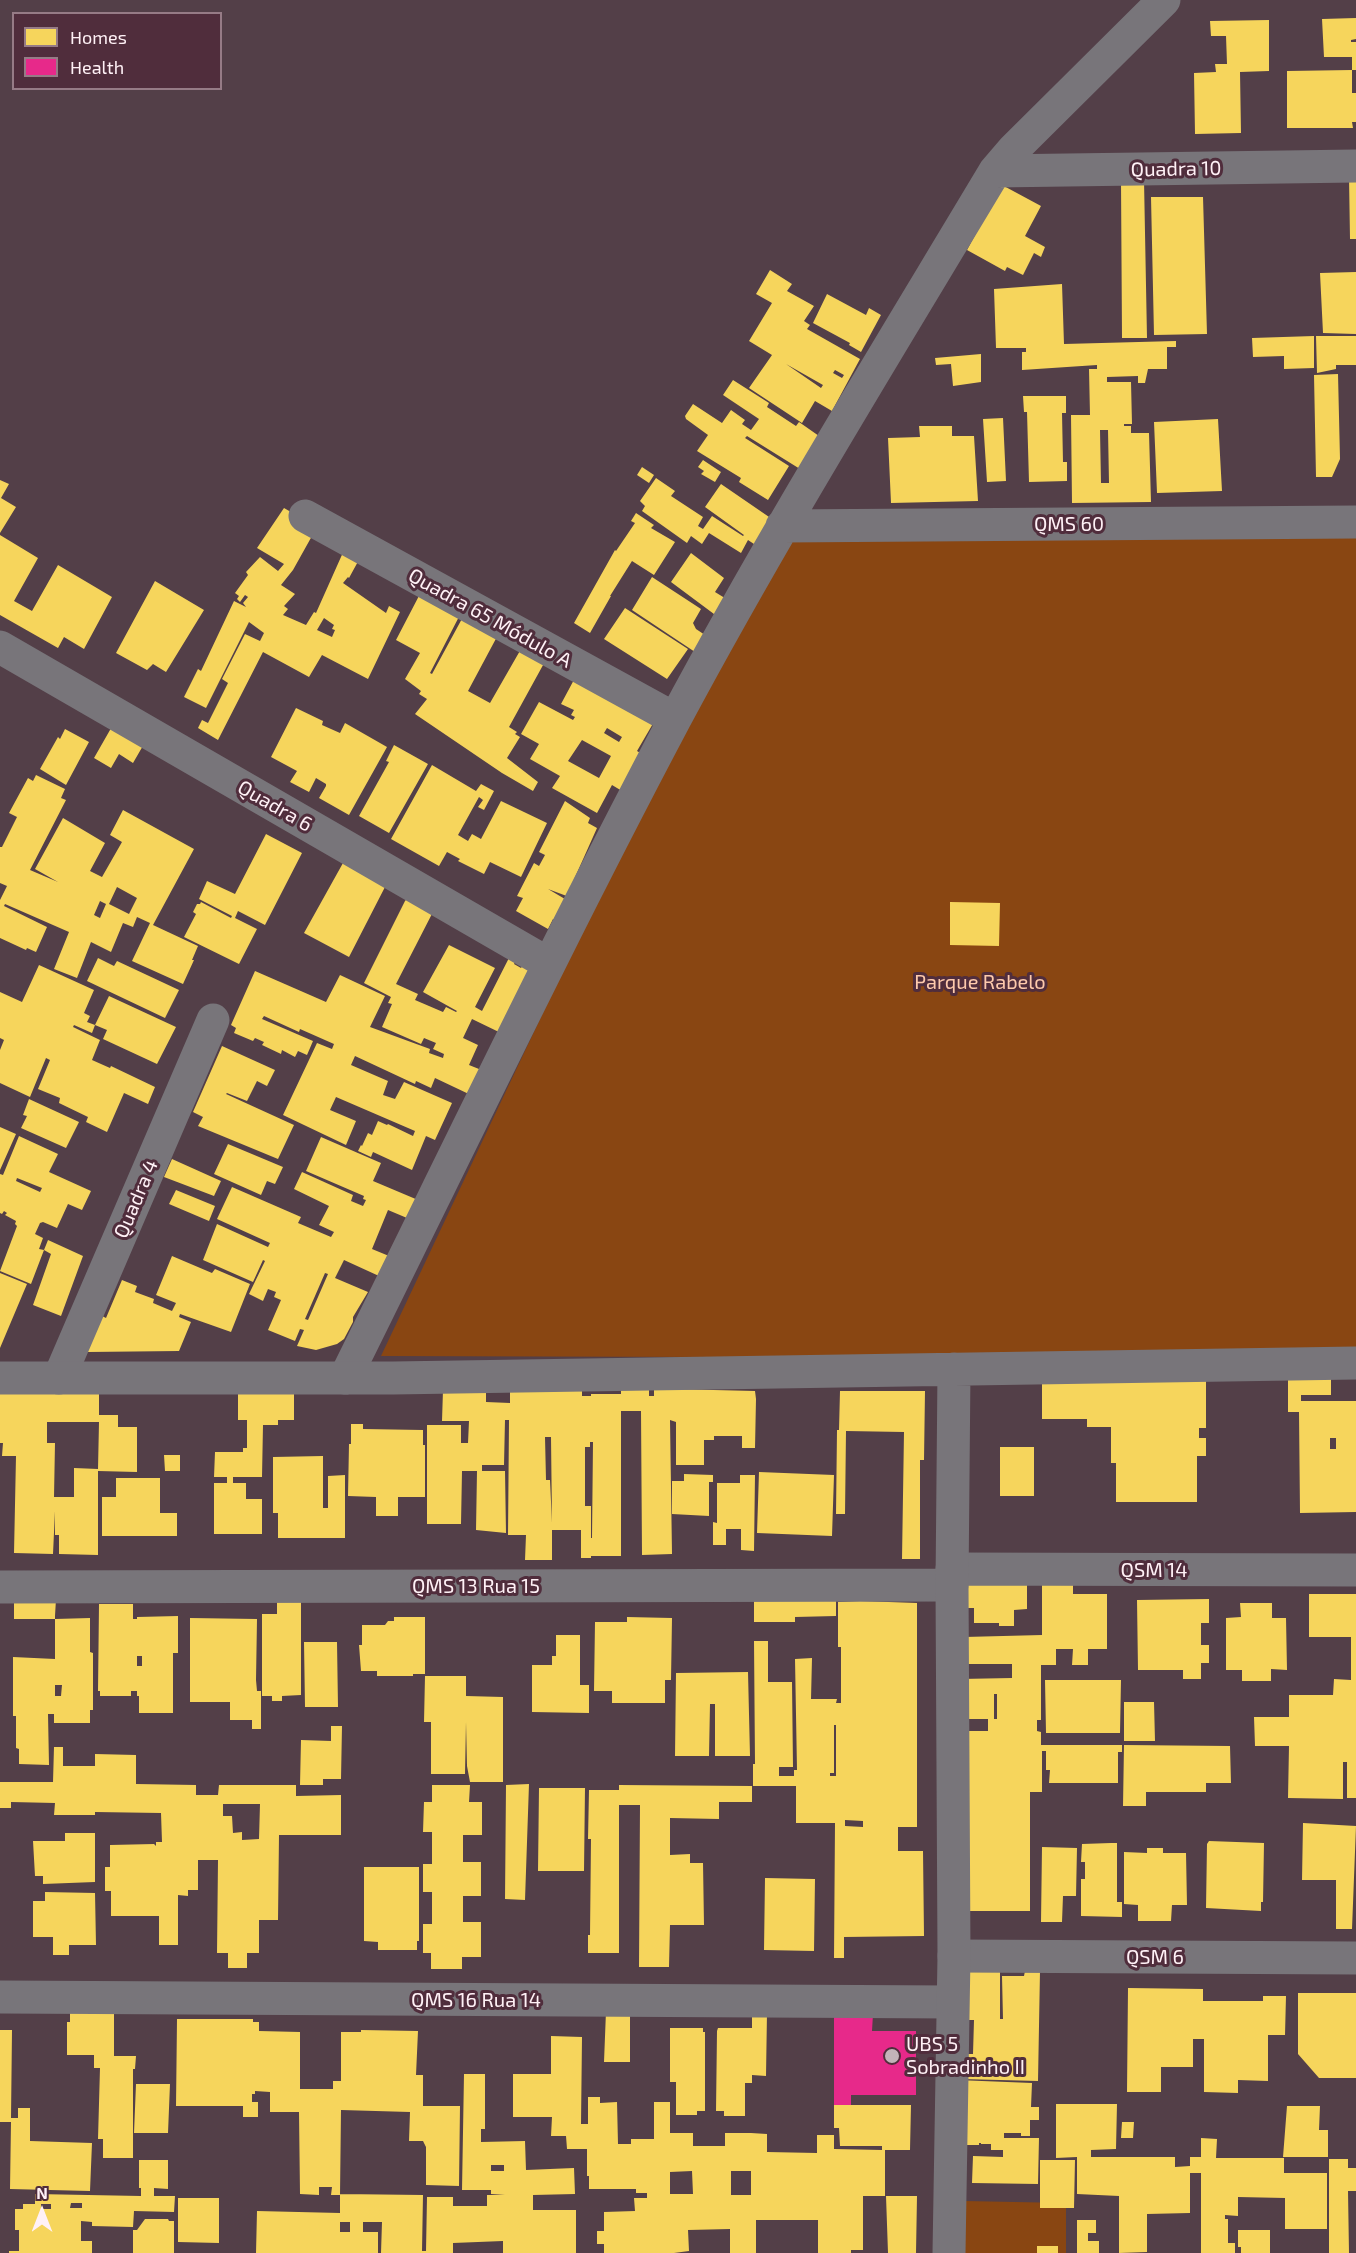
<!DOCTYPE html>
<meta charset="utf-8">
<style>
body{margin:0}
#map{position:relative;width:1356px;height:2253px;overflow:hidden;background:#533f48;font-family:"Exo 2",sans-serif}
canvas{display:block}
.legend{position:absolute;left:12px;top:12px;width:210px;height:78px;box-sizing:border-box;background:#502d3c;border:2px solid #967b86;margin:0;padding:8px 10px;list-style:none;font-size:18px;color:#fff1f6}
.legend li{display:flex;align-items:center;gap:12px;height:30px}
.legend b{width:30px;border:2px solid #967b86}
.north{position:absolute;left:12px;top:2181px;width:60px;height:60px;-webkit-text-stroke:4px #502d3c;paint-order:stroke;rotate:0deg;font-size:16px;font-weight:700;line-height:24px;text-align:center;color:#fff1f6}
.north::after{content:'';display:block;margin:auto;width:21px;height:27px;background:#fff1f6;clip-path:polygon(50% 0,100% 100%,50% 72%,0 100%)}
</style>
<div id="map">
<canvas width="1356" height="2253"></canvas>
<ul class="legend">
<li><b style="height:16px;background:#f6d55c"></b>Homes</li>
<li><b style="height:16px;background:#e7298a"></b>Health</li>
</ul>
<div class="north">N</div>
</div>
<script>
const ctx = document.querySelector('canvas').getContext('2d');
ctx.lineJoin = 'round';
function fillPath(path, color) { ctx.fillStyle = color; ctx.fill(path, 'evenodd'); }
function stroke(path, color, width, dash) { ctx.strokeStyle = color; ctx.lineWidth = width; ctx.lineCap = dash ? 'butt' : 'round'; ctx.setLineDash(dash || []); ctx.stroke(path); }
function label(font, color, halo, rows, align = 'center') {
  ctx.font = font + ' "Exo 2",sans-serif'; ctx.lineWidth = 6; ctx.setLineDash([]); ctx.textBaseline = 'middle'; ctx.strokeStyle = halo; ctx.fillStyle = color; for (const [text, x, y, turn = 0] of rows) {
    ctx.save(); ctx.translate(x, y); ctx.rotate((+turn || 0) * Math.PI / 180); ctx.textAlign = isNaN(turn) ? turn : align; if (halo) ctx.strokeText(text, 0, 0); ctx.fillText(text, 0, 0); ctx.restore();
  }
}
const green = new Path2D(`
 M1356 526V1359L381 1356 557 983 785 532Z
 M964 2201 1066 2203V2253H964Z`);
const homes = new Path2D(`
 M1356 18V39L1351 40V42H1356V70H1352V57H1324L1322 19Z
 M1269 20V71L1240 72 1241 133 1195 134 1194 73 1216 72 1215 64H1227L1226 36H1211L1210 21Z
 M1352 70V93H1356V122H1352L1353 128H1287V71Z
 M1349 176H1356V239H1350Z
 M1144 180 1147 338H1122L1121 181Z
 M1002 185 1041 206 1025 236 1045 247 1041 257 1034 253 1023 275 1007 267 1005 271 967 250Z
 M1151 197H1203L1207 334 1154 335Z
 M770 270 792 284 787 291 814 306 804 321 810 325 807 329 860 359 832 411 815 401 802 423 749 388 772 355 749 341 772 303 756 294ZM786 364 823 385 821 388ZM835 370 844 375 842 378 833 373Z
 M1356 272V334L1323 333 1320 273Z
 M1062 284 1064 344 1176 341V347H1167V369H1148L1145 383H1138V376L1107 377V382H1131L1132 424H1124V426H1131V433H1149L1151 502 1072 503 1071 415H1090L1089 369H1097V365L1022 370V352H1026V348H996L994 289ZM1100 430H1108L1109 483H1101Z
 M827 294 866 315 869 308 881 315 861 352 849 345 850 343 813 323Z
 M1314 336V368L1284 369V356L1253 357 1252 338Z
 M1316 336H1356V365H1336V369L1317 373Z
 M981 354V382L953 386 951 364 936 365 935 358Z
 M1338 374 1340 459 1332 477H1316L1314 375Z
 M733 380 769 403 767 407 796 426 799 422 819 436 800 469 747 436 745 438 789 466 768 500 739 482 741 478 697 451 708 435 686 419 685 416 693 404 722 423 731 410 745 420 742 424 751 430 759 419 723 395Z
 M1023 396H1066V413H1062L1063 462H1067V481L1029 482 1027 412H1024Z
 M1003 418 1006 481 987 482 983 419Z
 M1218 419 1222 491 1157 493 1154 422Z
 M919 426H952V436H974L978 501 891 503 888 438 920 437Z
 M703 460 721 472 715 482 701 474 704 471 698 467Z
 M642 467 654 475 649 483 637 475Z
 M656 478 675 491 671 496 703 517 698 526 703 529 712 516 743 536 744 535 705 507 721 484 772 519 757 546 748 540 741 553 709 533 702 544 691 536 687 543 642 511 645 506 640 501Z
 M0 480 9 484 1 498 16 507 0 533Z
 M284 508 317 527 293 570 281 585 295 594 284 606 288 609 283 615 306 625 314 612 316 613 345 548 361 556 349 578 348 577 343 583 386 613 389 606 400 612 368 679 322 655 309 677 263 652 218 740 198 728 202 720 208 723 228 683 222 679 245 634 260 641 264 633 249 622 206 708 184 697 198 669 201 671 234 601 246 607 243 603 248 597 245 595 240 602 237 599 239 596 235 593 248 575 246 572 260 557 278 571 284 564 257 548ZM324 618 334 625 332 629 335 630 332 637 317 630Z
 M636 513 654 525 651 528 675 542 654 575 632 561 610 596H611L590 633 574 623 615 550 616 551 635 523 631 521Z
 M0 535 38 558 14 601 32 611 58 565 112 597 84 649 64 637 58 648 0 615Z
 M691 553 724 578 715 592 728 600 718 617 671 582Z
 M652 577 701 609 693 623 696 629 708 637 698 654 632 610Z
 M155 581 204 610 166 672 153 664 147 670 116 653Z
 M421 592 464 607 430 673 432 674 464 615 499 633 468 691 490 703 525 642 548 656 509 727 517 732 515 734 520 737 507 758 538 782 533 791 502 773 415 714 427 699 419 694 421 691 405 679 420 653 396 640Z
 M625 608 688 649 667 679 604 639Z
 M576 676 658 715 637 751 647 757 627 794 612 785 597 813 552 788 560 776 530 759 539 744 521 734 539 702 573 720 575 717 571 715 574 710 561 704ZM607 728 622 737 619 742 604 733ZM582 740 611 756 599 778 568 761Z
 M296 708 323 721 322 725 340 733 345 723 387 747 349 815 319 798 326 786V784L316 778 309 792 290 782 297 771 271 757Z
 M114 723 144 744 133 763 119 754 111 768 94 758Z
 M65 729 89 742 66 785 40 769 58 737 60 739Z
 M394 745 428 764 389 833 359 816 389 762 386 761Z
 M432 765 476 791 481 784 494 791 484 810 478 807 483 800 479 797 458 835 468 841 472 834 481 839 501 801 547 823 521 877 490 862 484 874 458 861 460 859 447 852 439 866 391 839Z
 M36 775 65 789 61 798 66 800 30 870 58 882 35 869 63 818 105 843 90 871 102 877 122 842 110 835 123 810 194 849 153 925 198 946 192 960H194L183 984 132 961 150 923 137 917 133 927 123 923 111 952 91 942 77 978 54 969 69 932 5 904 4 906 47 927 36 952 27 948 26 950 0 938V900L7 886 0 883V847H2L17 817 9 813 28 778 33 781ZM117 887 137 898 129 914 109 904ZM100 901 106 904 100 918 94 915Z
 M565 801 590 818 588 823 597 828 572 884V898L548 889 570 902 560 922 553 919 548 929 516 911 523 898 517 896 534 863 539 866 545 855 539 852Z
 M266 834 302 853 265 925 238 911 235 918 257 929 239 964 184 937 196 914 193 912 197 904H200L201 902 231 918 232 916 199 899 207 881 235 894Z
 M343 863 385 887 349 957 304 933Z
 M411 894 435 908 396 984 418 994 415 1000 443 1012 446 1007 456 1012 457 1011 423 992 449 945 495 968 475 1007 482 1011 512 952 518 956 514 964 521 968 526 961 538 968 503 1034 472 1019 463 1038 478 1045 469 1065 484 1071 473 1096 435 1078 431 1088 416 1081 415 1084 355 1056 351 1065 388 1081 383 1095 395 1099 404 1082 452 1103 435 1140 426 1136 412 1170 373 1152 371 1157 358 1151 361 1145 362 1146 368 1133 372 1135 378 1121 387 1125 388 1124 413 1136 415 1131 336 1097 330 1110 356 1121 346 1145 283 1115 317 1043 332 1049 334 1044 300 1029 299 1032 264 1016 262 1019 313 1041 307 1055 298 1051 295 1057 282 1050 281 1054 262 1045 264 1042 255 1038 253 1041 234 1033 236 1028 231 1025 255 971 326 1002 340 975 385 996 370 1027 430 1049 429 1053 443 1058 444 1054 433 1049 436 1043 424 1038 421 1044 382 1027 392 1004 388 1003 391 997 364 983 405 901Z
 M950 902 1000 903 999 946 950 945Z
 M98 958 114 966 117 961 179 990 165 1018 87 981Z
 M39 965 94 990 84 1013 90 1016 87 1022 95 1025 109 996 176 1027 157 1064 103 1039 107 1030 95 1025 92 1033 74 1025 73 1027 100 1040 92 1060 110 1068 111 1066 155 1087 148 1104 124 1093 107 1132 86 1122 88 1117 59 1103 60 1098 38 1089 50 1060 46 1058 30 1097 0 1083V1050L4 1040 0 1038V992L22 1002Z
 M222 1046 275 1070 267 1086 257 1081 247 1101 227 1093 226 1094 294 1125 278 1159 198 1126 203 1117 193 1112Z
 M29 1099 79 1122 66 1148 21 1128 27 1116 23 1115Z
 M0 1127 16 1134 0 1170Z
 M19 1136 58 1154 49 1172 91 1191 82 1210 68 1204 57 1228 43 1222 40 1223 35 1234 43 1238 39 1249 44 1250 31 1284 0 1271 17 1226 15 1224 16 1221 5 1215 7 1213 4 1211 2 1214 0 1213V1174L3 1175ZM17 1178 42 1188 40 1192 16 1181Z
 M321 1137 381 1163 373 1181 418 1200 407 1218 388 1210 372 1249 389 1256 379 1276 344 1260 335 1278 368 1292 353 1317V1322L344 1339 337 1344 316 1350 297 1346 304 1330 300 1329 295 1341 268 1330 281 1300 274 1297 276 1292 268 1289 263 1301 249 1294 265 1261 263 1260 253 1282 203 1260 217 1224 268 1247 270 1243 217 1219 232 1187 301 1217 298 1223 331 1237 334 1232 319 1225 329 1206 294 1189 302 1172 353 1195 351 1201 363 1206 366 1200 363 1199 364 1196 306 1171ZM325 1273 328 1274 308 1320 305 1319Z
 M228 1144 283 1167 275 1184 267 1181 261 1195 214 1174Z
 M172 1159 221 1181 214 1196 164 1177Z
 M176 1190 215 1206 209 1221 169 1204Z
 M48 1240 83 1256 61 1316 33 1305 51 1254 44 1250Z
 M172 1256 212 1273 215 1269 250 1284 231 1332 180 1314 179 1317 191 1322 179 1351 87 1352 102 1316 106 1318 122 1280 137 1286 135 1292 154 1299 153 1303 172 1311 176 1303 156 1295Z
 M0 1273 27 1284 0 1348Z
 M1042 1375H1206V1428H1199V1438H1206V1456H1197V1502H1116V1463H1111V1427H1087V1419H1042Z
 M1288 1375H1331V1395H1301V1401H1356V1512L1300 1513 1299 1412H1288ZM1330 1438H1336V1449H1330Z
 M0 1388H99V1415H118V1427H137V1472L98 1471V1555L59 1554V1535H55V1511L53 1554 14 1553 16 1456H2L3 1443H0ZM47 1422H99L98 1469 74 1468V1497H54L55 1443H47Z
 M294 1389V1420H278V1425H263L262 1477H233V1483H246V1499H262V1534H214V1483H227V1477H214L215 1452H243V1448H247V1420H238V1390Z
 M672 1389 755 1391 756 1399 755 1448H742V1436H714V1440H704V1465H676V1422L670 1420 672 1554 642 1555 641 1411H621V1556H591V1558H581V1530H552V1560H525L526 1535H508L509 1420H505L504 1465H482V1471H505L506 1533 476 1530 477 1471H462L461 1524H427V1425H461V1443H468L469 1421H442L443 1390H486V1402L510 1403V1390H582V1396H591V1394H621V1390H649V1396H654V1390H672ZM545 1437H551L552 1523 550 1480H546ZM590 1442H593L592 1538H591V1506H585V1447H590Z
 M840 1391H925L924 1460H920V1559H902L904 1432 846 1431 845 1514H836L837 1430H839Z
 M351 1424H363V1429L423 1430V1445H425V1497H398V1516H376V1497L348 1496 349 1444H351Z
 M1000 1447H1034V1496H1000Z
 M164 1455H180V1471H165Z
 M323 1456V1508H328V1476L345 1475V1538H278V1513H273V1457Z
 M759 1472 834 1475 832 1536 757 1533Z
 M684 1474 713 1475V1482H709V1516L672 1514V1481H684Z
 M740 1475H755L754 1551 741 1550V1529H726V1545H713V1522L717 1523V1483H740Z
 M116 1478H160V1513H177V1536H102V1497H116Z
 M1027 1579V1609L1014 1610V1626H999V1623H974V1608H960L961 1581Z
 M1042 1581H1073V1594H1107V1649H1088V1665H1072L1073 1649H1056V1665H1041V1720H1037V1731L1041 1732V1745H1122V1752H1118V1783H1049L1050 1770H1046V1751H1042V1792H1030V1911H969L960 1731H988V1719H960V1679L1012 1678V1664H965L964 1637 1042 1635ZM994 1694H997V1719H994Z
 M1309 1594H1356V1798H1347V1762H1343V1799L1288 1798 1289 1746H1255L1254 1717H1289V1695H1333L1334 1679 1351 1680V1637H1309Z
 M14 1598 56 1599 55 1616V1619L90 1618V1652L93 1653V1710H90V1723H54V1714H48L49 1765 19 1764V1749L16 1748V1716H13V1657L55 1659V1619H14ZM55 1685H62L61 1696H55Z
 M1209 1599V1623H1201V1645H1209V1663H1201V1679H1183V1670H1138L1137 1600Z
 M754 1600H836V1616L795 1617V1622H754Z
 M277 1601H301V1695L282 1696V1701H272V1696H262V1614H277Z
 M860 1601 917 1603V1827H898V1851H923L924 1936 844 1937V1958H834L835 1823H796V1786H753V1764H755L754 1641H768V1682H792L793 1767H779V1776H794V1770H797L795 1659 812 1658 811 1699H837L836 1703H841V1647H838V1602ZM834 1725H836V1776H830V1773H834ZM845 1820 863 1821V1827L845 1826Z
 M1240 1603H1272V1618H1286L1287 1670 1271 1669V1681H1242V1670H1226V1618L1241 1617Z
 M99 1604H133V1619H137V1617L178 1616V1653H173V1713H139V1696H137V1691H131V1696H100V1691H98ZM137 1656H142V1666H137Z
 M394 1617H425V1674H413V1676H377V1671H361L359 1645H362V1625H385L388 1621H394Z
 M627 1617 672 1618 671 1680H665V1703H612V1691H594L595 1622H627Z
 M190 1618 257 1619 256 1680 257 1691H261V1729H252V1720H230V1702H190Z
 M556 1635H580V1685H589V1713L532 1712V1665H552V1656H556Z
 M304 1642H337L338 1707H305Z
 M748 1672 750 1756H715V1704H710L709 1756H675L676 1673Z
 M425 1676H466V1696L503 1697V1782H470L467 1766 466 1722 465 1774H431V1722H424Z
 M1045 1680H1121L1120 1733H1046Z
 M1124 1702H1154L1155 1741H1124Z
 M331 1726H342L341 1779H323V1785H300L301 1740 331 1741Z
 M1124 1745 1230 1746 1231 1783H1206V1792H1146V1806H1123Z
 M54 1747H63V1766H95V1754L136 1755V1784L196 1785V1795H218L219 1785H296V1796L341 1795V1835H279L278 1920H259V1953H247V1968H228V1953H217L218 1860H198V1890H188V1896L178 1895V1945H159V1916H111V1891H105V1867H110V1845L154 1844 156 1846V1842H162L161 1813 95 1812V1815H54L55 1803 11 1802V1808H0V1782H53ZM223 1804H260L259 1839 242 1840V1832L233 1833 232 1816H223Z
 M529 1784 525 1900 505 1899 506 1785Z
 M432 1785H470L469 1802H482V1835H463V1862H481V1896H463V1922H481V1957H462V1969H431V1953H423V1924H432V1892H423V1864H432V1832H423L424 1802H432Z
 M619 1785 752 1786V1802H719V1819L670 1818V1855L690 1854V1863H703L704 1925H670L669 1967H639L640 1805H619V1953H588V1935H590L591 1839H588L589 1790H619Z
 M539 1788H585L584 1871H538Z
 M1303 1823 1356 1826 1352 1929H1336V1880H1302Z
 M65 1833H95V1882L43 1884V1876H35L33 1841H65Z
 M1209 1841 1264 1843 1263 1902H1261V1911L1206 1908 1207 1844Z
 M1111 1843H1117V1902H1122V1917L1081 1916V1879H1085V1862H1081L1082 1844Z
 M1042 1847 1077 1848 1076 1896H1063L1062 1922H1041Z
 M1147 1848H1163V1853H1186L1187 1905H1172L1171 1921H1138V1905L1124 1904V1852L1147 1853Z
 M364 1867H419V1941H417V1950H378V1942L364 1941Z
 M765 1878 815 1879 814 1951 764 1950Z
 M45 1892 95 1893 96 1945H69V1955H53V1937H33V1901H45Z
 M964 1971H1000V2019H1003L1002 1976H1024L1025 1971H1040L1038 2081 961 2079V2054H973L974 2020H964Z
 M1128 1988 1203 1989V2001H1263V1996H1286L1285 2035H1268V2081L1238 2080V2093L1204 2092V2039H1193V2067H1161V2092H1127Z
 M1298 1993H1356V2078H1319L1298 2054Z
 M70 2009H114V2056H136L135 2069H133V2158H103V2139H98L100 2068H94V2055H67V2022H70Z
 M606 2011H630V2062H604Z
 M752 2012H767L766 2076 752 2075V2083H745V2116H724V2111H716L717 2031 718 2028H752Z
 M177 2019H253V2022H259V2031L300 2032V2089H333V2081H341V2032H361V2030L418 2031 416 2075H423V2106H460L459 2186 426 2185V2147L423 2141H409L410 2112 341 2110 340 2195H331L332 2187H319V2195L300 2194 299 2112H270V2092L255 2091V2094H252V2102H258V2117H243V2106H176Z
 M670 2028H703V2032H705V2111H697V2115H676V2082H670Z
 M0 2030H12L11 2118H18V2108H30V2141L92 2143 90 2191 10 2189 11 2122H0Z
 M551 2036 582 2037 581 2124H588V2097H600V2103L617 2102 618 2144H631V2139H654V2102H670V2133H693V2146H725V2133H751L767 2134V2152L817 2153V2135H834V2149L882 2150V2146H840L839 2128H834V2105H911L910 2150H885V2196H863V2250H851V2253H818V2220H756V2253H730V2229L688 2230 689 2251 674 2253H604V2244H597V2231H604V2212L635 2211 634 2198H647V2193H636V2189H589V2176H587V2149H567L566 2136H551L552 2117H513V2074H551ZM692 2171 693 2194H670V2172ZM731 2171H751V2195H731Z
 M464 2074H485V2129H481V2142L525 2141 526 2170 574 2168 575 2194 533 2195V2210H576V2253H503V2241L453 2243V2253H381L382 2222H363V2232H378V2253H256L257 2211 340 2213V2194L423 2195 422 2251H426L427 2197H453V2206H487V2195H505L491 2194V2190H462ZM491 2165H504V2171H491ZM340 2222H350V2232H340Z
 M957 2080 1032 2083 1031 2107H1039V2120H1030V2136H1021V2133H1004V2138H1039L1038 2184 972 2183 973 2156 1003 2157V2150H991V2144H981V2143H979V2145H957Z
 M136 2084H170L168 2133H134Z
 M1056 2104H1117L1116 2149 1091 2150V2157H1175V2167L1190 2166V2157H1201V2138L1217 2139 1216 2158H1284V2173H1327V2229H1285V2198L1238 2197V2216L1225 2215V2219H1228V2243H1235V2253H1201V2173H1190V2213L1147 2214V2252L1119 2253V2196L1077 2194V2157L1056 2158Z
 M1287 2106H1320L1319 2130H1328V2157H1283Z
 M1122 2122H1134L1133 2138H1121Z
 M1329 2159H1348V2168H1356V2191H1348L1349 2253H1329Z
 M139 2160H168V2189L154 2188V2196H175L174 2212 134 2211 133 2227 92 2226V2222L81 2221V2241H92V2253H9V2251H19V2230H15V2209H23V2204H35V2194L141 2196V2188H139ZM71 2203H82V2208H70ZM41 2204H51V2209H41Z
 M1040 2160H1075L1074 2208H1040Z
 M886 2196H917L916 2253H888Z
 M178 2198H219V2243L178 2242Z
 M145 2219H168L169 2221H174V2253H133V2230H137Z
 M1077 2220H1096V2233H1088V2241H1099V2253H1077Z
 M1238 2230H1270V2253H1241V2247H1238Z
 M1037 2246H1058V2253H1037Z`);
const health = new Path2D(`
 M834 2012 873 2014 872 2031H916V2095H851V2105H834Z`);
const minor = new Path2D(`
 M995 171 1356 166
 M305 516 675 719
 M782 526 1356 522
 M0 647 549 964
 M59 1378 213 1020
 M345 1378C454 1158 560 936 675 719 775 532 886 353 995 171L1013 150 1164 0
 M952 1569 1356 1570
 M0 1587 952 1585
 M954 1956 1356 1958
 M0 1997 952 2002`);
const tertiary = new Path2D(`
 M0 1378H393L1356 1363
 M949 2253 954 1956 952 1585 954 1369`);
const markers = [
 [892,2056,8,"#c3b3b9"]
];
const streetNames = [
 ["Quadra 10",1176,169,-1],
 ["QMS 60",1069,524],
 ["Quadra 65 Módulo A",490,618,29],
 ["Quadra 6",275,806,30],
 ["Quadra 4",136,1199,-67],
 ["QSM 14",1154,1570],
 ["QMS 13 Rua 15",476,1586],
 ["QSM 6",1155,1957],
 ["QMS 16 Rua 14",476,2000]
];
const parkNames = [
 ["Parque Rabelo",980,982]
];
const poiNames = [
 ["UBS 5",906,2044],
 ["Sobradinho II",906,2067]
];
fillPath(green, '#894612');
fillPath(homes, '#f6d55c');
fillPath(health, '#e7298a');
stroke(minor, '#78757a', 33);
stroke(tertiary, '#78757a', 33);
for (const [x, y, r, color] of markers) { const dot = new Path2D(); dot.arc(x, y, r, 0, 2 * Math.PI); ctx.fillStyle = color; ctx.fill(dot); stroke(dot, '#502d3c', 2); }
label('20px', '#fff1f6', '#502d3c', streetNames);
label('20px', '#fecaac', '#502d3c', parkNames);
label('20px', '#fff1f6', '#502d3c', poiNames, 'left');
</script>
